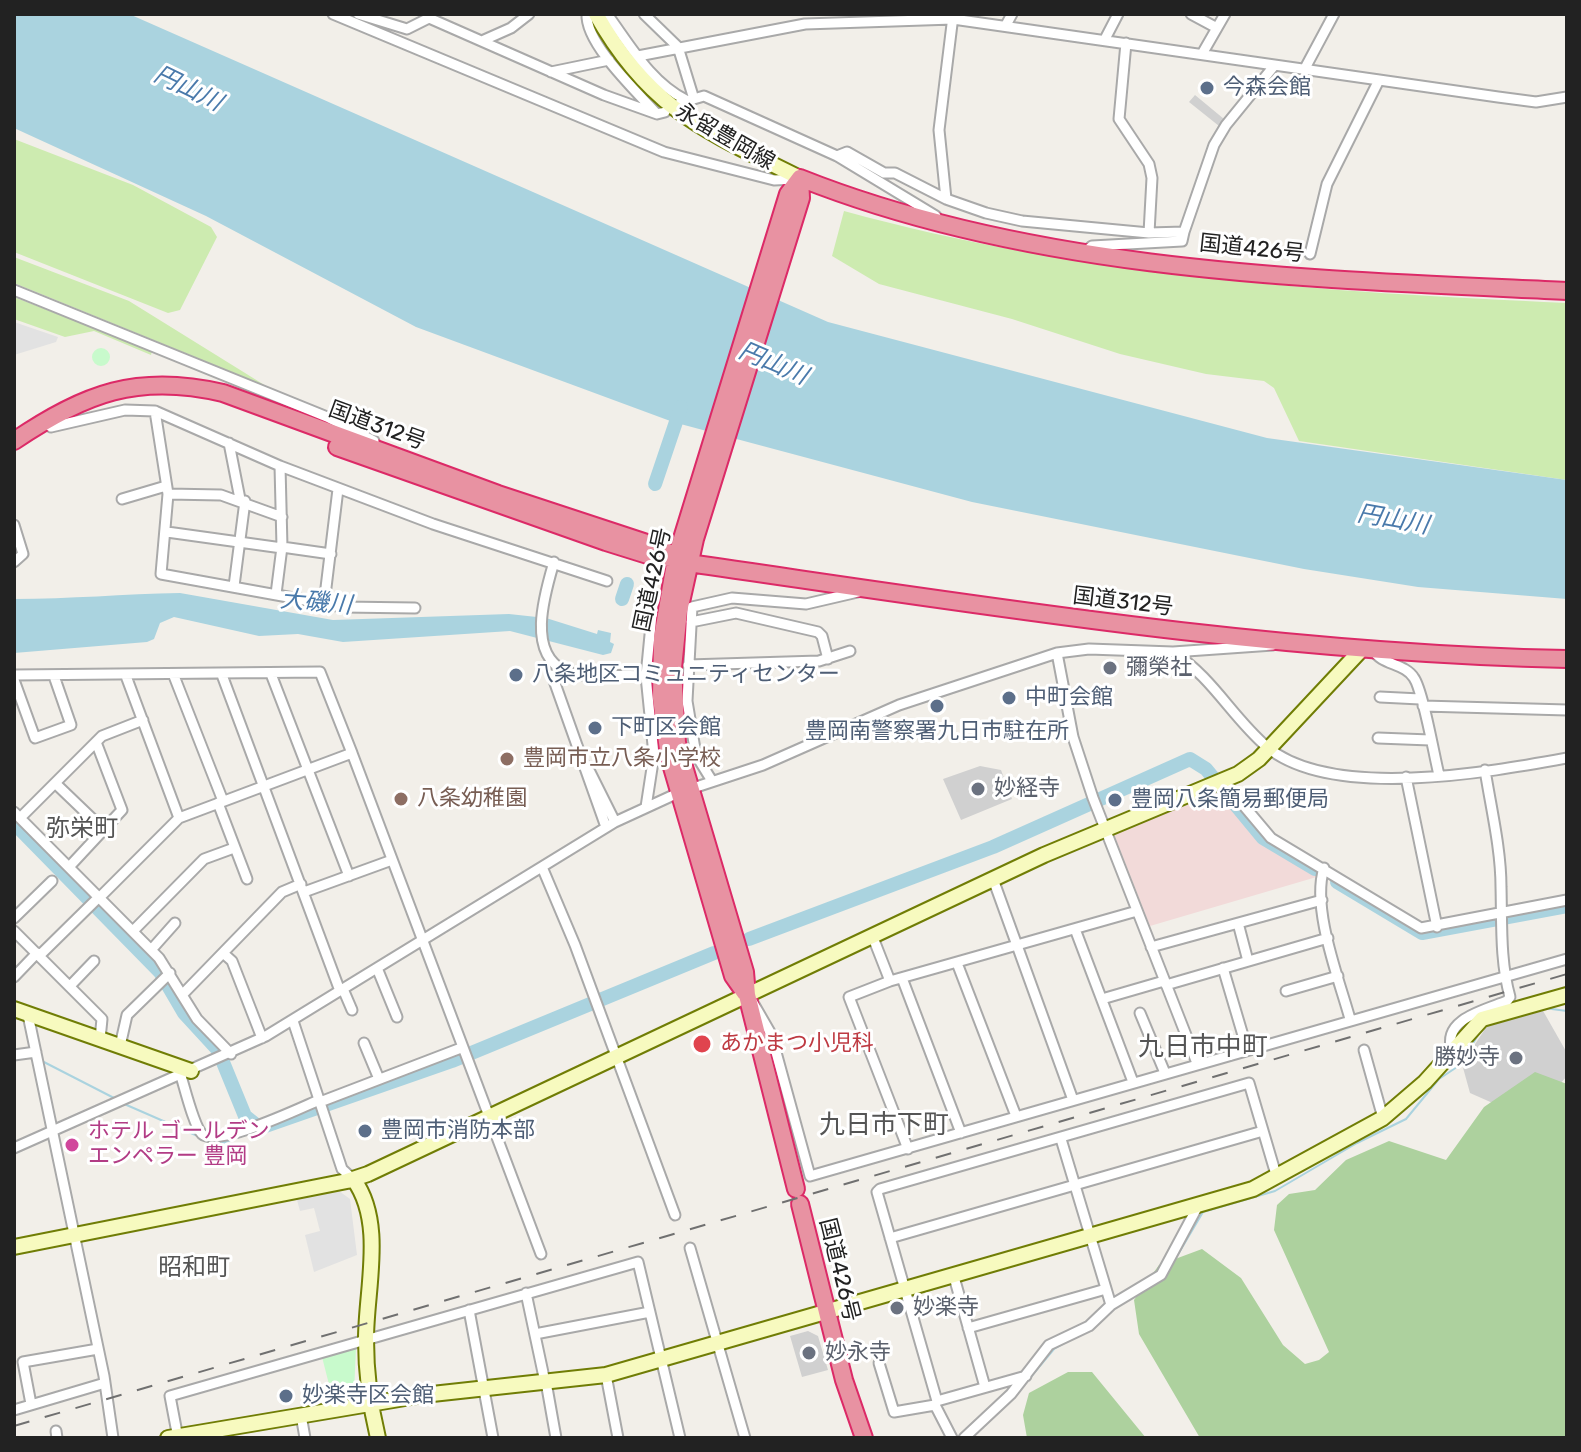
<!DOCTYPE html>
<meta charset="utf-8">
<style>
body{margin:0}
#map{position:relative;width:1581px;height:1452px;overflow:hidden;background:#f2efe9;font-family:Rubik,sans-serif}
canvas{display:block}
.frame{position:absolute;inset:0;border:16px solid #222;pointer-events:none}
</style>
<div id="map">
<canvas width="1581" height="1452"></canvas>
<div class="frame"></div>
</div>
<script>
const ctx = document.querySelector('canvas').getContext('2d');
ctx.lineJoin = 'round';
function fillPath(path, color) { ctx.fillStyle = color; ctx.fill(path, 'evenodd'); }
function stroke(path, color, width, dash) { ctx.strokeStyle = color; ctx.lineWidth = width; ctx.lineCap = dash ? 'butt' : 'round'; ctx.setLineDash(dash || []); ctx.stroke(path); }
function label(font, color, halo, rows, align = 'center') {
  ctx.font = font + ' Rubik,"Noto Sans JP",sans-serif'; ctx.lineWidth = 6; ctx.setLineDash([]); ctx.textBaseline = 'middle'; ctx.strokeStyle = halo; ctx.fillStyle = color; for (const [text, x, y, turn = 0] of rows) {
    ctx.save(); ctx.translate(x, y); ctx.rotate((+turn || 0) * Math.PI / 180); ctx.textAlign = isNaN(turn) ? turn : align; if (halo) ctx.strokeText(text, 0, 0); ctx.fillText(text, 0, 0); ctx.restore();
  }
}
const commercial = new Path2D(`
 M1217 791 1268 844 1320 876 1150 926 1113 832Z`);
const religious = new Path2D(`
 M1195 95 1224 119 1219 126 1189 102Z
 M980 766 1001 770 1012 799 961 820 943 779Z
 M1542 1009 1567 1053V1076L1529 1119 1470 1093 1462 1064 1487 1026Z
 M808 1331 818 1336 828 1370 802 1377 790 1336Z`);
const grass = new Path2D(`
 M14 139 133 185 211 227 217 237 180 310 168 313 14 252Z
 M844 211C1079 276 1324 292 1567 303V480L1299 441 1274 388 1264 381 1206 374 1120 354 1012 319 879 284 832 256Z
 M14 257 129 301 266 386 14 283Z
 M14 297 152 351 151 355 94 331 65 337 14 319Z`);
const forest = new Path2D(`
 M1535 1072 1567 1084V1438H1200L1139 1334 1134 1300 1159 1265 1202 1249 1241 1278 1283 1345 1305 1364 1319 1360 1329 1352 1274 1230 1277 1205 1289 1194 1315 1190 1346 1160 1389 1141 1446 1160 1484 1107Z
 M1068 1372H1092L1146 1438H1027L1023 1415 1029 1393Z`);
const park = new Path2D(`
 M92 357a9 9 0 1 1 18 0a9 9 0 1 1-18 0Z
 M356 1347 354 1393 347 1402 334 1404 321 1353Z`);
const parking = new Path2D(`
 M14 322 58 337 56 342 14 355Z
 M335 1188 350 1199 357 1255 314 1272 305 1235 320 1231 314 1208 300 1211 296 1196Z`);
const water = new Path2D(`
 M14 14H129L828 322 1267 438 1567 480V599L1418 587 1304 569 972 502 673 422 416 327 206 216 14 128Z
 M180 593 333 620 509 614 546 618 597 634 598 630 611 633 610 642 614 644 611 653 603 655 510 631 343 642 298 634 259 636 174 617 160 623 154 639 147 642 14 653V599C70 599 124 594 180 593Z`);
const stream = new Path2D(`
 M956 24 974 26
 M1544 1008 1567 1011
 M40 1060 116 1099
 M122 1103 200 1137
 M210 1141 220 1144 253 1132
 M1167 1273 1203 1212 1275 1191 1357 1143 1406 1119 1439 1079 1460 1065 1478 1035
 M1093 1328 1115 1308
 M1029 1379 1054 1349 1070 1340
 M982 1428 1000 1410`);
const river = new Path2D(`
 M655 484 681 407
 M622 599 627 584
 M14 823 160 972 184 1013 218 1050 245 1116 260 1128 452 1061 714 953
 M1337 882 1422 933 1567 906
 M749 939 993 847 1190 759 1206 769 1263 838 1315 869`);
const street = new Path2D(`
 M333 14 664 152 774 180 796 179
 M358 14 407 29 429 18 604 95 657 114 665 112
 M587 14C585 43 636 91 655 112
 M607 14C630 45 650 82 686 100
 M644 14 678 47 693 96
 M1191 14 1217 28
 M1006 25 1012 14
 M1105 39 1118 14
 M484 40 511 28 529 14
 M1126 43 1119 119 1149 164 1152 178 1149 233
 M1202 54 1225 14
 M638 56 805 24 953 19 1498 97 1536 102 1567 97
 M1304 70 1334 14
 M551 72 609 60
 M680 103 704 96 837 156 936 216
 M837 156 847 152 884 173H895L946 199 986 213 1022 221 1149 233 1184 232 1214 145 1226 125 1274 66
 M946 199 939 130 953 16
 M1085 252 1092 246 1182 241 1184 232
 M1310 254 1327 184 1379 80
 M14 290 327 417 374 441
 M155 411 280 466 282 547 276 594
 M44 422 51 427 125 410 155 411 168 494 161 574 343 607 415 608
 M229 443 240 499
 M280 466 433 524 607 581
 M168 494 221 495 282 517
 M122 499 166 486
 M14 525 23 554 14 562
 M167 532 282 548
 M282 547 331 554
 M554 562C545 593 526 653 565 671 582 679 626 674 646 676
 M234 586 245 501
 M324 604 338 489
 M691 622 736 613 818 632 822 636 828 659
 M1373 650C1381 665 1405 663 1414 678 1423 691 1434 755 1439 775
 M1173 652C1213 678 1232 717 1267 747 1332 801 1490 772 1567 758
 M1057 653 1073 737 1093 798 1197 1063
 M688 665 819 661 850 651
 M271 674 349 876
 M14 675 320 672 352 753 179 818 126 676
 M222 675 340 991
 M552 675 606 827
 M174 676 223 801
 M14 680 35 738 71 725 54 676
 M1380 697 1420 699
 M1423 706 1567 710
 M1378 738 1430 740
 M352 753 541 1254
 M590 772 615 822
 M1406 777 1437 927
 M712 781 696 755 687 701 692 607 732 598 806 604 862 591
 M1223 781 1271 838 1421 928 1567 900
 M55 783 104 830
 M218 803 247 879
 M646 807 654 755 646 676 654 594
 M14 812 159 958 182 995
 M20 818 102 736 143 720
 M69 867 122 810 96 742
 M542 867 575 945 675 1215
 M1324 868C1311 908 1339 979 1350 1019
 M993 879 1073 1100
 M304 892 392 860
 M99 898 179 818
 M14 918 52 881
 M1238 923 1248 961
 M1075 929 1133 1082
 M14 931 102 1019 100 1039
 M133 931 204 859 234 848
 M872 935 890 981
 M1151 947 1322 900
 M151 950 175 923
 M223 953 232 961 262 1038
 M39 956 99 897
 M957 963 1016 1116
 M377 968 397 1017
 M1223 968 1247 1049
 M14 977 37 953
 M902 978 961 1133
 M1166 985 1328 938
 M70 986 94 961
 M343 989 352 1010
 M1286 991 1338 976
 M1102 999 1164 981
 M752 1001 771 1034 810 1176 1567 959
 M1140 1013 1165 1073
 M28 1015 104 1376 113 1438
 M293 1021 342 1169 354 1180
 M364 1043 379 1079
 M120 1046 127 1015 170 973
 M1364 1050 1383 1118
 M1452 1050C1442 1019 1485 1010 1507 1001L1510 997C1500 961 1502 924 1501 887 1501 849 1491 808 1485 770
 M231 1054 197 1019 182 995 282 892 301 884
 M14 1055 36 1052
 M181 1076C185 1089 194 1126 202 1134 217 1148 300 1108 319 1100
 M320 1102 461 1048
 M1061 1139 1111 1305
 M14 1148 266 1036 615 822 678 793 763 765 899 705 1057 653 1089 649 1173 652 1273 645
 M908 1149 849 997 890 981 1137 911
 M890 1238 1263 1131
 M690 1248 745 1438
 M954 1277 985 1387
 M526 1293 545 1382
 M469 1310 493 1438
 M968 1328 1106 1289
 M535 1334 650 1312
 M879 1363 894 1412 935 1405
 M606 1375 618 1438
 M546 1382 556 1438
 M937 1401 1026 1376
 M31 1404 23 1362 98 1349
 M14 1410 105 1383
 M301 1415 305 1438
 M56 1431 57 1438
 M178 1438 170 1396 638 1262 680 1438
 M952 1438 935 1405 937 1401 877 1192 880 1189 1249 1083 1277 1178
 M964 1438 1011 1394 1049 1345 1089 1326 1111 1305 1161 1275 1199 1204`);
const secondary = new Path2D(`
 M596 14C650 110 706 131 800 178
 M14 1009 191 1071
 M354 1180C385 1223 366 1289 366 1339 366 1373 370 1405 378 1438
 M14 1247 347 1181 368 1174 1044 855 1238 774 1259 759 1361 650
 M168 1438 423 1395 606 1375 1253 1189 1383 1118 1425 1082 1482 1019 1567 995`);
const highway = new Path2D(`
 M800 178C1039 273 1312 279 1567 291
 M14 441C85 393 138 373 223 393L498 494 656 546 689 563C981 605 1272 653 1567 659
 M337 447 606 542 654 557 671 558
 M745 993 733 976 669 757 661 698 662 638 676 558 788 194 800 178
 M796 1189 747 995 745 972 677 743 673 668 679 611 695 539 801 198 800 178
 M800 1204 844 1380 864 1438`);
const rail = new Path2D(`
 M14 1426 1567 974`);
const markers = [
 [1207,88,8,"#5c6f8a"],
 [1110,668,8,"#6b7280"],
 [516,675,8,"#5c6f8a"],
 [1009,698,8,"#5c6f8a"],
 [937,706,8,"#5c6f8a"],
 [595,728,8,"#5c6f8a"],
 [507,759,8,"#8d6e63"],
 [978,789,8,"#6b7280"],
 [401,799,8,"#8d6e63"],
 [1115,800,8,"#5c6f8a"],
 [702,1044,10,"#e0444e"],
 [1516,1058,8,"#6b7280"],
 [365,1131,8,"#5c6f8a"],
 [72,1145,8,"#d1479c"],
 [897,1308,8,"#6b7280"],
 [809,1353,8,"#6b7280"],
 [286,1396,8,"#5c6f8a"]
];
const serviceNames = [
 ["今森会館",1223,88],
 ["八条地区コミュニティセンター",532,675],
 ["中町会館",1025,698],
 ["下町区会館",611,728],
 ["豊岡南警察署九日市駐在所",937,732,"center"],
 ["豊岡八条簡易郵便局",1131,800],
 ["豊岡市消防本部",381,1131],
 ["妙楽寺区会館",302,1396]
];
const streetNames = [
 ["永留豊岡線",725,137,30],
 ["国道426号",1252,249,6],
 ["国道312号",377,426,20],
 ["国道426号",653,580,-78],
 ["国道312号",1123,602,7],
 ["国道426号",839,1270,76]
];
const worshipNames = [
 ["彌榮社",1126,668],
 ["妙経寺",994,789],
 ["勝妙寺",1500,1058,"right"],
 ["妙楽寺",913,1308],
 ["妙永寺",825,1353]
];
const educationNames = [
 ["豊岡市立八条小学校",523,759],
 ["八条幼稚園",417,799]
];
const healthNames = [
 ["あかまつ小児科",720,1044]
];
const hotelNames = [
 ["ホテル ゴールデン",88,1132],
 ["エンペラー 豊岡",88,1157]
];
const waterNames = [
 ["円山川",188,89,26],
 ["円山川",773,364,23],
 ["円山川",1393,520,10],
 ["大磯川",316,603,5]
];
const neighbourhoodNames = [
 ["弥栄町",82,829],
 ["昭和町",194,1268]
];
const quarterNames = [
 ["九日市中町",1203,1047],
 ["九日市下町",884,1125]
];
fillPath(commercial, '#f2dad9');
fillPath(religious, '#d0d0d0');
fillPath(grass, '#cdebb0');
fillPath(forest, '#add19e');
fillPath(park, '#c8facc');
fillPath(parking, '#e2e2e2');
fillPath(water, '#aad3df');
stroke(stream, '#aad3df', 2);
stroke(river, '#aad3df', 14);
stroke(street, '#a9a9a9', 13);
stroke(secondary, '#707d05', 18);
stroke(highway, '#dc2a67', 20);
stroke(street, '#fff', 9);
stroke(secondary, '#f7fabf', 14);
stroke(highway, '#e892a2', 16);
stroke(rail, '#707070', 2, [16, 16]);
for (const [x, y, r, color] of markers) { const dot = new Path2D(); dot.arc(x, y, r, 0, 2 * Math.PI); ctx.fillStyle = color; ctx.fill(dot); stroke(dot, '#fff', 3); }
label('22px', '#4e5e75', '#fff', serviceNames, 'left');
label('22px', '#222', '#fff', streetNames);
label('22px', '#5b616d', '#fff', worshipNames, 'left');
label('22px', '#785e54', '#fff', educationNames, 'left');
label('22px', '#be3a42', '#fff', healthNames, 'left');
label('22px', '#b23c85', '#fff', hotelNames, 'left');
label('italic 24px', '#4a7aab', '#fff', waterNames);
label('24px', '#555', '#fff', neighbourhoodNames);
label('26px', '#555', '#fff', quarterNames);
</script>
